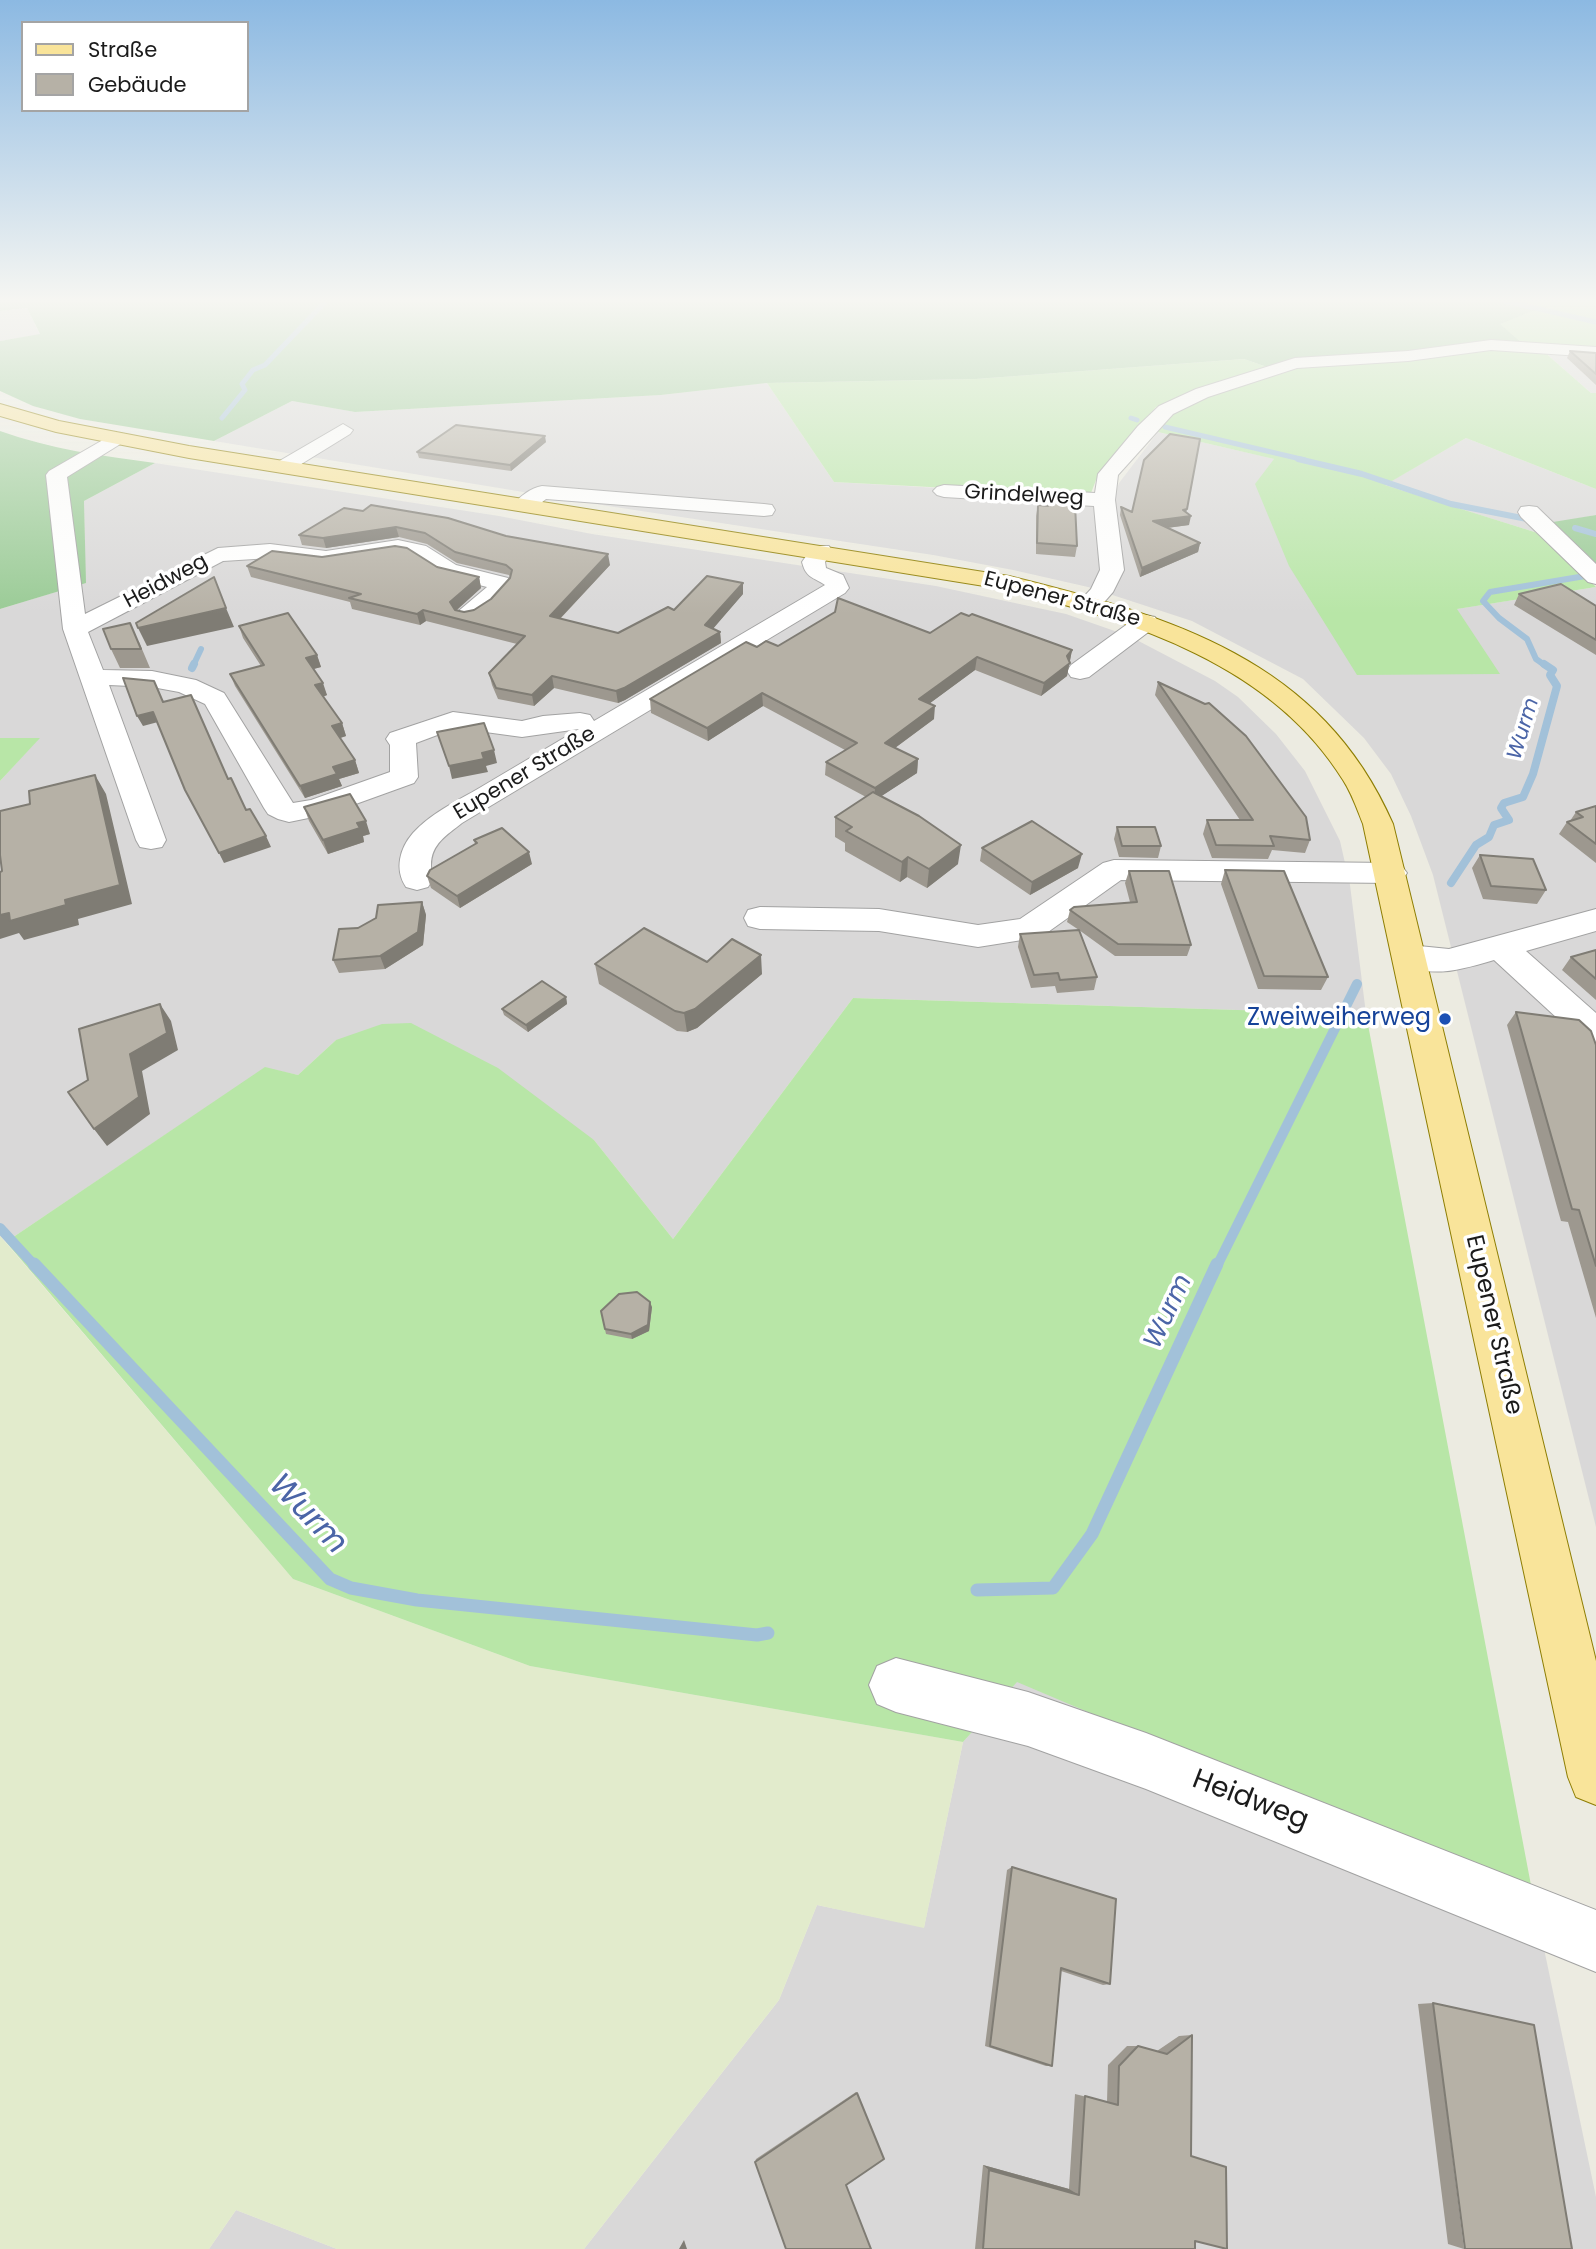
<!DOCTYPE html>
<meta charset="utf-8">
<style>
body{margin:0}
#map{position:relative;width:1596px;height:2249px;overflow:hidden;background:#ecebe1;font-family:Poppins,sans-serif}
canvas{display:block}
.legend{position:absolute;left:21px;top:21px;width:228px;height:91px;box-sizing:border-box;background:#fff;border:2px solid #a4a4a4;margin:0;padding:9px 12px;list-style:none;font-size:21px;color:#1b1b1b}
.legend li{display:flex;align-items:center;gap:14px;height:35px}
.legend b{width:35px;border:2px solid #a4a4a4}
</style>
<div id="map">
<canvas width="1596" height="2249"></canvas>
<ul class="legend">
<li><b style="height:9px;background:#f9e49a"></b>Straße</li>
<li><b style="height:19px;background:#b6b1a6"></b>Gebäude</li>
</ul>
</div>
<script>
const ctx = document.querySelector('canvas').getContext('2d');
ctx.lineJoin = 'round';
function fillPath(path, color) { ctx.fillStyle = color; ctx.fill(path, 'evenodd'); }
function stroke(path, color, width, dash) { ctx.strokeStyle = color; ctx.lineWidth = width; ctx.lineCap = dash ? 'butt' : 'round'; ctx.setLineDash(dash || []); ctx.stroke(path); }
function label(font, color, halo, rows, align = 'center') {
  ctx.font = font + ' Poppins,sans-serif'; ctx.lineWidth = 7; ctx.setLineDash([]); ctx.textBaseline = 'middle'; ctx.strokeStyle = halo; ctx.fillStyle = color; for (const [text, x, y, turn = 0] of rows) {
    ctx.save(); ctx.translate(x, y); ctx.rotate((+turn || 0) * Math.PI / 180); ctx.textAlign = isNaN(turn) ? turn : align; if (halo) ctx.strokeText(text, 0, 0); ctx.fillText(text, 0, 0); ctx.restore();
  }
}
const residential = new Path2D(`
 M27 308 40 335 0 341V311Z
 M1541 349 1596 355V398L1591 393Z
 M767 383 834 482 939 488 1112 504 1119 483 1158 432 1275 459 1456 609 1596 587V1527L1433 875 1411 816 1391 774 1364 738 1303 679 1192 621 1088 587 1013 570 933 555 608 506 214 441 292 401 355 412 661 395Z
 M1466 438 1596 489V515L1554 523 1596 563V585L1544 535 1384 485Z
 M155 463 499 516 592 534 936 586 1066 614 1129 636 1215 681 1238 697 1276 734 1305 771 1340 841 1350 885 1366 1014 853 998 673 1239 594 1140 336 1040 298 1075 265 1068 6 1242 0 1236V781L39 738H0V609L85 583 84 501Z
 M1017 1681 1534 1901 1596 2197V2249H584L779 2000 817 1905 924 1927 963 1742Z
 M236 2210 337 2249H209Z`);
const farmland = new Path2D(`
 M0 1236 293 1579 530 1666 963 1742 924 1928 817 1905 779 2000 584 2249H337L236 2210 209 2249H0Z`);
const grass = new Path2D(`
 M1515 299H1596V350L1521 342 1499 324 1539 308Z
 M1494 347 1541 349 1591 393H1596V489L1466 438 1385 485 1544 535 1596 587 1457 609 1500 674 1357 675 1289 566 1255 484 1274 459 1158 432 1173 412 1194 401 1284 369Z
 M1244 359 1267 367 1156 407 1096 480 1091 493 1083 495 834 482 767 383 976 379Z
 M0 738H40L0 781Z
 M853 998 1366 1014 1534 1901 1017 1682 963 1742 530 1666 293 1579 6 1242 265 1067 298 1075 336 1040 382 1024 411 1023 498 1068 594 1140 673 1239Z`);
const forest = new Path2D(`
 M0 299H1515L1540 308 1500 324 1521 342H1485L1423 351 1302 359 1267 367 1244 359 976 379 767 383 661 395 355 412 292 401 214 441 80 419 33 406 0 391V341L40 334 27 308 0 311Z
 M0 431C50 449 102 456 155 463L84 501 86 583 0 609Z
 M1596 515V563L1553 522Z`);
const streamFar4 = new Path2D(`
 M1496 299 1596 322
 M222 418 245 390 242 384 253 370 265 365 328 299
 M1131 418 1137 420
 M1165 427 1305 460`);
const streamFar3 = new Path2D(`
 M1298 459 1362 474 1451 504 1527 519
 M1575 528 1596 534
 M193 666 201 649
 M1546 666 1536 659 1527 639 1499 618 1483 601 1490 592 1585 576`);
const streamFar2 = new Path2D(`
 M192 668 194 664
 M1451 883 1476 845 1489 837 1494 825 1509 820 1501 808 1504 803 1523 797 1533 774 1557 686 1550 675 1553 670 1544 664`);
const streamFar1 = new Path2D(`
 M0 1228 35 1266
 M1217 1266 1357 984`);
const stream = new Path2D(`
 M34 1264 330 1579 351 1588 417 1600 757 1635 768 1633
 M977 1590 1053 1588 1092 1534 1217 1264`);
const minor = new Path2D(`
 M1491 340 1596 347V357L1491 350 1408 361 1297 368 1208 397 1173 414 1118 475 1115 500 1124 570 1113 592 1099 608 1090 610 1081 608 1078 603 1091 589 1100 570 1094 506 944 497 937 495 933 491 937 487 944 485 1095 493 1098 474 1138 426 1159 406 1196 389 1295 358 1408 351Z
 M343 424 353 430 350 434 290 471H276L273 467 276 463Z
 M115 433 122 435 125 439 122 443 67 477 85 614 218 548 270 544 326 551 398 540 426 546 456 565 508 578 512 583C510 596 487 613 475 619 470 622 464 621 458 619L455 614 487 587 440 575 411 556 398 554 326 565 270 558 223 561 88 632 103 670 152 671 196 680 224 693 293 803 311 800 390 772V745L386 739 390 733 453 712 522 721 543 716 580 713 590 715 594 721 825 585C813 577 806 578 802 562L813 546H829L832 551 825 562 826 568 843 575 849 588 845 593 462 823C447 835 431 844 431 865 431 874 434 879 428 887L417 890 406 887C394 869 400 848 413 833 430 814 455 802 476 790 510 770 545 749 579 729L522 737 456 728 416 743 418 777 414 783 328 814 289 822 278 819 268 814 264 808 205 704 179 692 152 687 109 685 166 840 162 847 151 849 140 847 136 840 63 629 46 475 49 471Z
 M542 486 764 504 772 505 775 510 772 515 764 516 546 499 532 510H516L513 505C520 496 531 488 542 486Z
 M1529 506 1537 507 1596 564V584L1588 582 1521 517 1518 512 1521 507Z
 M1146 615 1155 617 1158 622 1155 627 1089 677 1080 679 1071 677 1067 671 1071 665 1137 617Z
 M1114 860 1391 863 1402 866 1407 873 1402 880 1391 883 1121 880 1041 937 978 947 879 931 760 929 748 926 744 918 748 910 760 907 879 909 978 925 1020 919 1103 863Z
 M1596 909V931L1526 951 1596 1013V1046L1583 1042 1494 960C1456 971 1437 977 1397 965L1392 957 1397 949 1409 945 1449 949Z
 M896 1658 1028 1692 1146 1733 1596 1910V1972L1146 1789 1028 1746 896 1712 877 1704 869 1685 877 1666Z`);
const major = new Path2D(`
 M0 404 59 421 189 446 1009 576C1170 616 1321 659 1393 824L1596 1661V1805L1576 1797 1568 1777 1363 824C1357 809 1352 794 1343 780 1271 664 1134 622 1009 590L189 458 56 432 0 416Z`);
const wall = new Path2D(`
 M1570 351 1596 353V385L1567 358Z
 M546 442 511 471 419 458 417 452Z
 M1038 505 1077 546 1075 557 1036 554V516Z
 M1121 507 1132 512 1187 513 1189 525 1167 528 1200 543 1198 552 1140 577 1120 515Z
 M344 508 506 536 610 565 560 619 618 633 674 610 743 594 712 629 720 632 721 643 625 700 618 703 554 688 534 706 498 699 492 685 489 673 517 644 426 621 420 625 352 609 350 602 251 577 247 566 322 557 437 567 479 577 481 588 456 611 464 612 474 610 491 599 511 578 509 575 457 563 427 544 399 537 326 548 302 545 299 535Z
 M1519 594 1596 606V655L1514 605Z
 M969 616 1072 650 1067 676 1041 696 975 670 930 703 934 719 895 748 918 759 917 773 881 796 958 864 927 888 907 877 900 882 845 851V843L835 837V817L866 797 825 775 826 762 845 750 763 706 708 741 651 713 650 699 757 647 778 646 930 633Z
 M239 626 317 655 321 667 313 669 327 695 323 697 342 723 346 736 340 738 355 760 359 773 339 779 342 786 305 798 235 686 230 674 261 666 243 638Z
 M139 642 150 668H120L111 649Z
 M1158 682 1310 840 1305 853 1272 850 1268 859 1212 858 1203 834 1207 820H1240L1155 695Z
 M1596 806V863L1559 834 1567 822 1570 821 1576 812Z
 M304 807 370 834 363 836 364 842 328 854 309 821Z
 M1117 827 1161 846 1158 858 1119 857 1114 839Z
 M474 840 532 864 460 908 431 888 427 876 475 844Z
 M982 848 1078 868 1030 895 980 861Z
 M1480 855 1546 890 1537 904 1483 899 1472 868Z
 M1225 870 1328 977 1321 990 1258 989 1221 884Z
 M1129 871 1191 945 1187 956H1115L1079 930 1097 977 1094 990 1057 993 1055 986 1031 988 1018 947 1020 934 1079 930 1067 922 1070 910 1130 902 1125 883Z
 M422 902 426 915 423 945 385 969 339 973 333 960 358 928Z
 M1596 950V1000L1562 970 1571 957Z
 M707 962 762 974 697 1028 687 1032 677 1031 599 984 595 964Z
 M566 997 567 1004 528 1032 504 1015 502 1009Z
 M1516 1012 1596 1045V1318L1568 1222 1561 1221 1557 1207 1507 1025Z
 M652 1307 649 1331 632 1339 606 1334 601 1311Z
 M1012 1867 1110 1984 1103 1985 1061 1971 1052 2066H1046L985 2046 1007 1870Z
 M1433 2003 1464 2249 1448 2244 1418 2004Z
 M1192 2035 1191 2156 1195 2249H975L983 2165 1069 2189 1075 2094 1107 2102 1108 2065 1127 2046H1138L1157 2051 1179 2036Z
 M856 2092 857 2093 846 2185 755 2162 756 2159Z`);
const shadedWall = new Path2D(`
 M545 436 546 442 511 471 510 465Z
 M1187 509 1185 517 1191 516 1189 525 1151 530 1153 521Z
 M396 527 399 537 326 548 323 538Z
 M1200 543 1198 552 1140 577 1142 568Z
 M608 554 610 565 552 627 550 616Z
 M479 577 481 588 452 614 450 602Z
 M743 583V594L706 637 705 625Z
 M226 608 234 627 147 646 138 628Z
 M423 610 426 621 420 625 417 614Z
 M720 632 721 643 625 700 618 703 616 691Z
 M1072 650 1067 676 1041 696 1044 683Z
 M317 655 321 667 310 670 306 658Z
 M977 657 975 670 918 712 919 699Z
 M552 676 554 688 534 706 532 695Z
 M323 683 327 695 319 698 315 685Z
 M762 693 763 706 708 741 707 728Z
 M935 706 934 719 884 756 885 743Z
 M153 712 158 722 143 726 137 716Z
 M342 723 346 736 337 739 332 726Z
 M494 750 497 763 486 766 488 772 452 779 449 766 482 753Z
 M918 759 917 773 874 801 875 788Z
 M355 760 359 773 339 779 342 786 305 798 300 786 333 767Z
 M95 775 106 794 132 904 78 919 79 925 24 940 19 933 0 939V915L65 900Z
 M366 821 370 834 363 836 364 842 328 854 323 840 357 823Z
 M266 836 271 847 224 863 219 853Z
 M961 845 958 864 927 888 929 869Z
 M529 852 532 864 460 908 457 896Z
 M1082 854 1078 868 1030 895 1032 882Z
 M908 857 907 877 900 882 902 862Z
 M422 902 426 915 423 945 385 969 380 956Z
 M761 955 762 974 697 1028 687 1032 684 1013Z
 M566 997 567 1004 528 1032 526 1025Z
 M160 1004 171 1021 178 1050 142 1071 150 1114 107 1146 94 1129 130 1054Z
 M650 1302 652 1307 649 1331 632 1339 631 1334Z
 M983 2165 1069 2189 1079 2195 989 2170Z
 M684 2240 687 2249H679Z`);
const building = new Path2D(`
 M1570 351 1596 353V374Z
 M456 425 545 436 510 465 417 452Z
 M1170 434 1200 439 1187 509 1183 510 1191 516 1153 521 1200 543 1142 568 1121 507 1132 512 1144 460Z
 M1048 502 1075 504 1077 546 1037 543 1038 505 1048 506Z
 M371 505 448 518 506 536 608 554 550 616 618 633 668 607 674 610 707 576 743 583 705 625 720 632 624 688 616 691 552 676 532 695 496 688 489 673 525 636 423 610 417 614 349 598 361 594 247 566 272 551 322 557 395 546 407 548 437 567 479 577 450 602 455 610 464 612 474 610 491 599 510 578 512 570 506 565 455 552 425 533 396 527 323 538 299 535 344 508 363 511Z
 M214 577 226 608 138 628 136 623Z
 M1561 584 1596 606V640L1519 594Z
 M838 598 930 633 961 613 969 616 972 614 1072 650 1067 656 1070 663 1044 683 977 657 919 699 935 706 885 743 918 759 875 788 826 762 857 743 762 693 707 728 650 699 746 642 757 647 766 641 778 646 835 612Z
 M288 613 317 655 306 658 323 683 315 685 342 723 332 726 355 760 333 767 337 774 300 786 230 674 264 665 239 626Z
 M130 623 141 649H111L103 629Z
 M123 678 154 681 163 702 191 695 228 779 231 778 246 810 250 809 266 836 219 853 185 790 153 712 137 716Z
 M1158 682 1205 704 1209 703 1246 736 1306 817 1310 840 1270 836 1274 846 1216 845 1207 820H1253Z
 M484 723 494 750 482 753 484 759 449 766 437 732Z
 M95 775 120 885 65 900 66 905 10 921 9 913 0 915V872L2 871 0 855V811L30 804 29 791Z
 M873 792 919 816 961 845 929 869 908 857 902 862 846 831 852 827 835 817Z
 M350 794 366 821 357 823 360 828 323 840 304 807Z
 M1596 806V844L1567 822 1583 817 1576 812Z
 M1032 821 1082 854 1032 882 982 848Z
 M1117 827H1155L1161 846H1122Z
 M502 828 529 852 457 896 427 876 430 870 477 843 474 840Z
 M1480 855 1533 859 1546 890 1491 886Z
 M1225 870 1284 871 1328 977 1264 976Z
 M1129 871H1169L1191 945 1118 944 1070 910 1074 907 1137 902Z
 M422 902 418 932 380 956 333 960 339 929 358 928 376 918 378 905Z
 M644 928 707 962 732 939 761 955 695 1009 684 1013 675 1011 595 964Z
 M1079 930 1097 977 1060 980 1058 973 1034 975 1020 934Z
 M1596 950V979L1571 957Z
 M542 981 566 997 526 1025 502 1009Z
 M160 1004 167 1033 130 1054 139 1097 94 1129 68 1092 88 1080 79 1029Z
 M1516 1012 1579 1020 1591 1031 1596 1045V1266L1579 1210 1572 1209 1568 1195Z
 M637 1292 650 1302 648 1325 631 1334 605 1329 601 1311 619 1294Z
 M1012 1867 1116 1899 1110 1984 1061 1968 1052 2066 990 2046Z
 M1433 2003 1534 2025 1572 2249H1465Z
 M1192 2035 1191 2156 1226 2167 1227 2249 1195 2241V2249H983L989 2170 1079 2195 1085 2096 1118 2105 1119 2066 1138 2046 1167 2054Z
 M857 2093 884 2159 846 2185 871 2249H786L755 2162Z`);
const markers = [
 [1445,1019,7,"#1a4fb4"]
];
const farStreetnames = [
 ["Grindelweg",1024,496,3],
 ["Heidweg",166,582,-28],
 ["Eupener Straße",1062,600,15],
 ["Eupener Straße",525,774,-31]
];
const farWaternames = [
 ["Wurm",1524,729,-73]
];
const transitNames = [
 ["Zweiweiherweg",1431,1019]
];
const streetNames = [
 ["Eupener Straße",1493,1325,77]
];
const waterNames = [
 ["Wurm",1169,1312,-65]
];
const nearStreetnames = [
 ["Heidweg",1250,1801,21]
];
const nearWaternames = [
 ["Wurm",307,1515,46]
];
fillPath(residential, '#d9d8d8');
fillPath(farmland, '#e2ebcc');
fillPath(grass, '#b8e6a7');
fillPath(forest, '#9acb96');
stroke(streamFar4, '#a2c1d9', 5);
stroke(streamFar3, '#a2c1d9', 6);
stroke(streamFar2, '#a2c1d9', 8);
stroke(streamFar1, '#a2c1d9', 10);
stroke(stream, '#a2c1d9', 13);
stroke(minor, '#a2a2a2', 2);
stroke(major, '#8e7e04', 2);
fillPath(minor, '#fff');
fillPath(major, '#f9e49a');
fillPath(wall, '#9d988f');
fillPath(shadedWall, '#7f7c74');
fillPath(building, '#b6b1a6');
stroke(building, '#7f7c74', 2);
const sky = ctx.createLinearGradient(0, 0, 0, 614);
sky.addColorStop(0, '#8cb9e2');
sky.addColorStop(0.49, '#f6f6f2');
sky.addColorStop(1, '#f6f6f200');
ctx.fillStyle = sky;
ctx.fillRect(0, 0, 1596, 614);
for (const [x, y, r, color] of markers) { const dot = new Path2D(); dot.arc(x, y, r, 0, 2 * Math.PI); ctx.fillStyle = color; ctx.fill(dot); stroke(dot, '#fff', 2.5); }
label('21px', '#1b1b1b', '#fff', farStreetnames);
label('italic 21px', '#4b65a7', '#fff', farWaternames);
label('24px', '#164399', '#fff', transitNames, 'right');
label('24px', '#1b1b1b', '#fff', streetNames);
label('italic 26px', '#4b65a7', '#fff', waterNames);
label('28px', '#1b1b1b', '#fff', nearStreetnames);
label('italic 32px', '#4b65a7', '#fff', nearWaternames);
</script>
